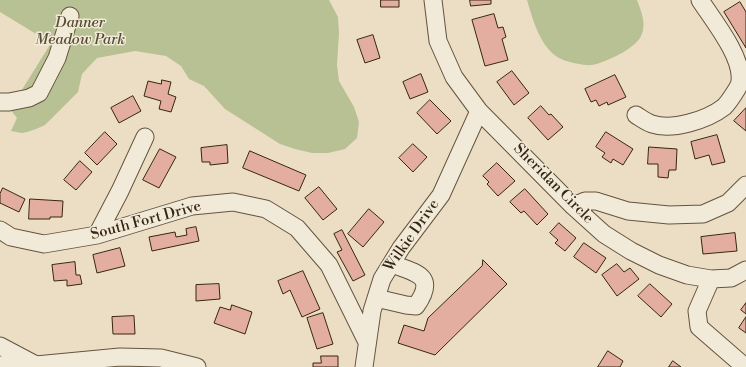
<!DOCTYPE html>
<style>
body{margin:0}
canvas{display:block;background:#ebdec4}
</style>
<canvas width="746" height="367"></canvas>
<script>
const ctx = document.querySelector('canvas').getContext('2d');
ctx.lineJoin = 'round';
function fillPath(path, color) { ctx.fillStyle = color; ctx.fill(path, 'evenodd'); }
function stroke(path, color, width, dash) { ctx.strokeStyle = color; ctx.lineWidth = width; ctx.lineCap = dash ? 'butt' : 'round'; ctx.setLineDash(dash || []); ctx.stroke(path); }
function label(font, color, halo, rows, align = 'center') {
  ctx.font = font + ' "Libre Bodoni",serif'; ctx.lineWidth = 3; ctx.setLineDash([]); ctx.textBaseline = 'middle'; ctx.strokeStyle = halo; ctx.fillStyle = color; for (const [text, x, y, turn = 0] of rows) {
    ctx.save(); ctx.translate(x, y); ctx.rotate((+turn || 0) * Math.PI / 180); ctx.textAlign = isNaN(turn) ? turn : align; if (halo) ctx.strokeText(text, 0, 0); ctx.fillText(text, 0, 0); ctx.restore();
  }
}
const green = new Path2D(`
 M0 0H329L338 17 339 33 337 65 339 81 354 107 359 122 357 138 345 149 328 153H312L295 149 280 144 225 109 204 86 189 79 181 66 166 56 135 51 97 58 82 74 78 92 45 125 36 129 27 132 22 133 11 131 17 118 10 109 51 43 0 12Z
 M527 0H637C641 11 647 24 641 36 636 48 605 63 592 65 585 66 566 62 559 58 540 47 533 20 527 0Z`);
const building = new Path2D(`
 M381 0H399V7H381Z
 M470 0H491V4L471 6Z
 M740 2 746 12V48L724 12Z
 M494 14 498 28 503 27 506 37 502 39 508 60 485 66 472 20Z
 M373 35 380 58 365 63 357 40Z
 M512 71 529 93 514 105 497 82Z
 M421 74 428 92 410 99 403 82Z
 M615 75 626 97 608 105 607 102 599 106 596 100 591 102 585 89Z
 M162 80 171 82 168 94 176 97 171 112 159 109 161 101 144 96 148 81 161 84Z
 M133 96 141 111 119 123 111 108Z
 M430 100 451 121 437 134 417 113Z
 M541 106 549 115 551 114 563 127 548 140 528 118Z
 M746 108V131L734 121Z
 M105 132 117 144 97 165 85 153Z
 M606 132 633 149 623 165 613 159 611 163 602 157 605 153 596 147Z
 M717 135 725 162 712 165 709 155 695 159 691 142Z
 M413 144 427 157 413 172 399 158Z
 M227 145 228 163 210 165V162H202L201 148Z
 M649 147 677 149 676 170H669L668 178 658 177V164H648Z
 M160 149 176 157 159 188 143 180Z
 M250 151 306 175 299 191 243 168Z
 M80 161 92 172 76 190 64 180Z
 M497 163 515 181 498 196 487 184 489 182 483 176Z
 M319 187 337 209 323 220 305 198Z
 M3 188 25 199 19 212 0 203V194Z
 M525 189 548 214 537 225 524 211 521 213 510 202Z
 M30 199 63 201 62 217H50V219H29Z
 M369 209 384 222 363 247 348 234Z
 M559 223 576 238 565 251 555 243 558 240 550 233Z
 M196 227 199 241 152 251 149 237 175 232 176 237 187 235 186 229Z
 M342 230 365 275 353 281 337 252 342 250 334 234Z
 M735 233 737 251 703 254 701 237Z
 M584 243 606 258 596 273 574 257Z
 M120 248 125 266 97 273 93 255Z
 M483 260 507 284 435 355 398 343 404 325 424 331 428 318 482 266Z
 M75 262 76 275H80L82 284 67 286V280L54 281 52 265Z
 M617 264 624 272 630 268 639 279 617 296 602 275Z
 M303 271 320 309 302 317 290 290 283 294 278 281Z
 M219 284 220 299 196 301V285Z
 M650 284 672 304 661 317 638 296Z
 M746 303V314L741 310Z
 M232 305 252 312 245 334 214 323 220 307 230 310Z
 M323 313 333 344 317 349 307 318Z
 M134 316 135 334H113L112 317Z
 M746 317V333L739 328Z
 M608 351 623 361 620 367H598Z
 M321 356H338V367H313V363H321Z
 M673 361 681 367H669Z`);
const minor = new Path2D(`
 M433 0 438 41 454 77 479 111 573 206 604 234 631 251 659 265 687 275 711 279 731 278 746 270
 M0 102H9L29 98 39 93 57 58 70 16
 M636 115C641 118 646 122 652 124 672 131 707 120 724 107 729 102 733 95 737 89 738 87 740 84 740 81 743 57 713 20 700 0
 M573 206 585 201H596L628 211 669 215 703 214 728 203 746 185
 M0 230 11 237 44 244 97 235 192 206 233 202 266 209 297 228 329 265 367 342
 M97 235 120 191 145 137
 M711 279 697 311 699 327 745 367
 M376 298 406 305 416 306C437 276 417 273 392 264
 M0 346 34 364
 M0 365H36L120 357 161 358 197 367
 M364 367 372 311 382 279 401 248 441 195 479 111`);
const parkNames = [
 ["Danner",80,23],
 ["Meadow Park",80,40]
];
const streetNames = [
 ["Sheridan Circle",553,184,45],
 ["South Fort Drive",146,221,-15],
 ["Wilkie Drive",412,236,-55]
];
fillPath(green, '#b7c194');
fillPath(building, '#e3ae9f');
stroke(building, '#372611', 1);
stroke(minor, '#64543e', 19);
stroke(minor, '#f2ead9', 17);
label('italic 15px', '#574d32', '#f2ead9', parkNames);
label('15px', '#372611', '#f2ead9', streetNames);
</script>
